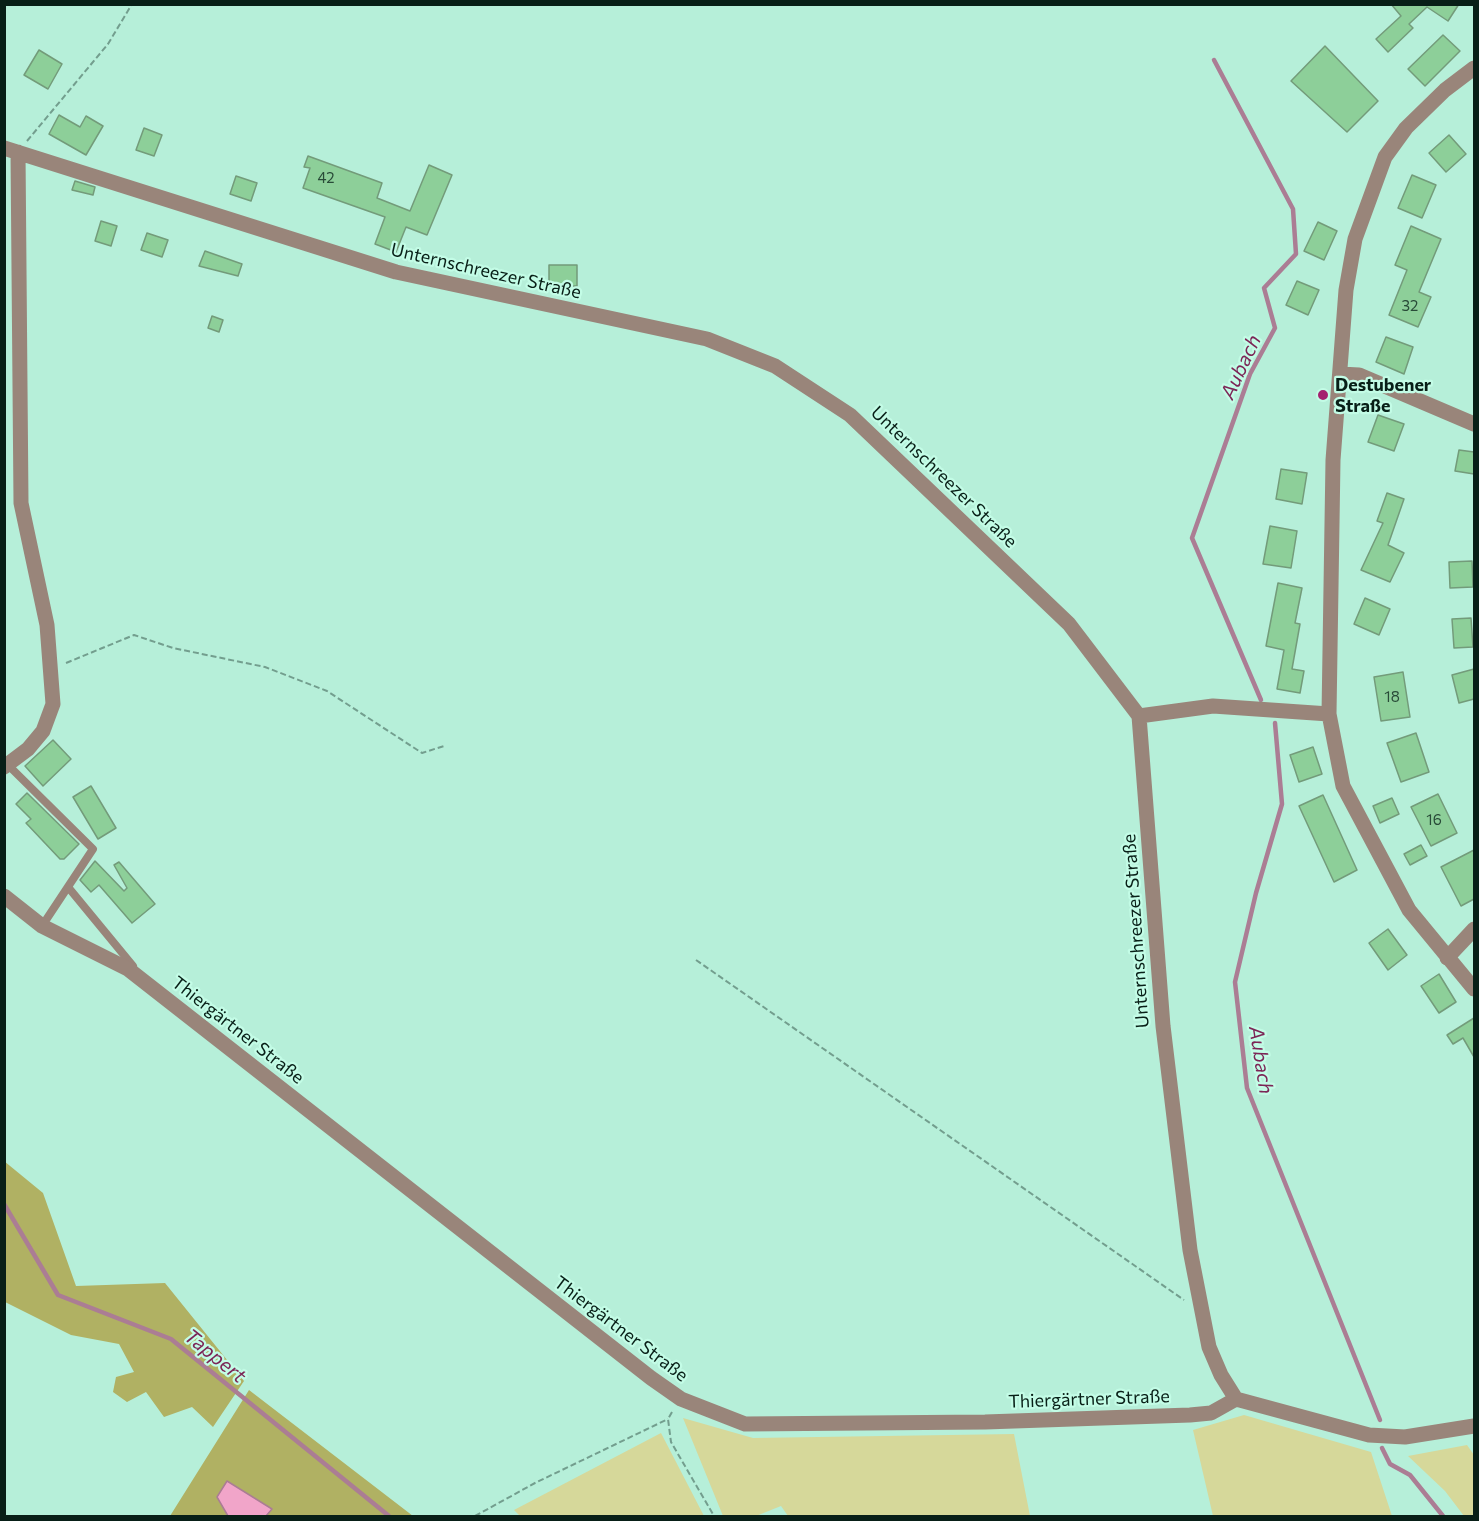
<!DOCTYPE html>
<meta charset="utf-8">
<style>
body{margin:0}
#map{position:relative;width:1479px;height:1521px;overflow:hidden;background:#b6efd9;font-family:Commissioner,sans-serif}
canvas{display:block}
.frame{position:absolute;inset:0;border:6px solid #081f17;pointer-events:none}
</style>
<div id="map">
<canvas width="1479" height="1521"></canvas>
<div class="frame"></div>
</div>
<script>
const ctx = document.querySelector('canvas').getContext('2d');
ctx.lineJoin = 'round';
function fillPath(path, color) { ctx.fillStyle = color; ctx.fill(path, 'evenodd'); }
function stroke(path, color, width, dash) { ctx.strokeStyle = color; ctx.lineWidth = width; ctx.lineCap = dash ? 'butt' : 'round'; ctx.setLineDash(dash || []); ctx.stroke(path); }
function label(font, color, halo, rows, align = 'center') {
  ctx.font = font + ' Commissioner,sans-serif'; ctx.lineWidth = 4.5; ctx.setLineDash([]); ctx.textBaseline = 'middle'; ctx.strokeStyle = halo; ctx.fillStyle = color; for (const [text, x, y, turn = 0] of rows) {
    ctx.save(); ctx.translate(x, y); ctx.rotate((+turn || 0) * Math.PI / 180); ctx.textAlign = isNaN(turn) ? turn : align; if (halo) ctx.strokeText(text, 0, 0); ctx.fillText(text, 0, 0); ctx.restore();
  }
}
const green = new Path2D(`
 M1244 1415 1371 1452 1392 1516H1213L1193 1430Z
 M683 1418 753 1438 1014 1434 1030 1516H788L781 1506 756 1516H723Z
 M661 1433 704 1516H520L514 1510Z
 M1467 1445 1474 1455V1516H1464L1445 1491 1408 1456Z`);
const forest = new Path2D(`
 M4 1161 43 1193 76 1286 165 1283 244 1381 213 1427 192 1407 164 1417 146 1392 127 1402 113 1392 116 1377 134 1372 119 1344 71 1335 5 1302Z
 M249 1390 413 1516H170Z`);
const water = new Path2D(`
 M227 1481 272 1509 266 1516H228L217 1497Z`);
const stream = new Path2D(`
 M1214 60 1293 209 1296 254 1264 288 1275 328 1250 374 1192 538 1261 700
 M1275 723 1282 804 1256 893 1235 982 1247 1088 1380 1420
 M4 1204 58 1295 171 1339 389 1516
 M1382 1448 1390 1464 1410 1475 1443 1516`);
const building = new Path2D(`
 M1391 4H1459L1448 21 1427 7 1409 24 1413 28 1388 52 1376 39 1401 16Z
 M1443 35 1460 51 1425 86 1408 69Z
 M1325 46 1378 101 1347 132 1291 81Z
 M39 50 62 64 48 89 24 75Z
 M59 115 80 127 86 116 103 126 86 155 49 134Z
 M144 128 162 135 154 156 136 150Z
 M1449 135 1466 154 1446 172 1429 153Z
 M308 156 382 183 377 198 410 211 429 165 452 175 427 235 406 227 396 252 375 244 385 217 303 188 310 168 304 167Z
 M1412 175 1436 185 1422 218 1398 208Z
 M236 176 257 183 251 201 230 194Z
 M75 181 95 187 93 195 72 190Z
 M101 221 117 226 111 246 95 241Z
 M1318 222 1337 231 1324 260 1304 251Z
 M1411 226 1441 239 1419 292 1431 297 1418 327 1389 315 1407 270 1395 265Z
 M147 233 168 240 162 257 141 250Z
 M205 251 242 264 238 276 199 266Z
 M549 265H577V286H549Z
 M1297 281 1319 290 1308 315 1286 305Z
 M212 316 223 320 219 332 208 328Z
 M1386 337 1413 347 1404 374 1376 362Z
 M1378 415 1404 424 1394 451 1368 442Z
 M1459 450 1474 452V474L1455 471Z
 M1281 469 1307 473 1302 504 1276 499Z
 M1387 493 1404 499 1388 545 1404 553 1390 582 1361 570 1383 523 1377 521Z
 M1270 526 1297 531 1291 568 1263 564Z
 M1472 561 1473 587 1450 588 1449 562Z
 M1278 583 1302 588 1295 623 1300 624 1292 669 1304 671 1300 693 1277 689 1284 650 1266 646Z
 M1365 598 1390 609 1379 635 1354 624Z
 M1471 618 1473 647 1454 648 1452 619Z
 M1474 669V699L1459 703 1452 675Z
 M1403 672 1410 717 1381 721 1374 677Z
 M1416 733 1429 772 1401 782 1387 743Z
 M53 740 71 759 43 786 25 766Z
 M1313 747 1322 774 1299 782 1290 755Z
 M91 786 116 828 98 839 73 797Z
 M27 793 79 844 64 859H60L26 823 31 819 16 804Z
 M1438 794 1457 833 1431 846 1411 807Z
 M1323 795 1357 870 1334 882 1299 806Z
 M1392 798 1399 814 1380 823 1373 806Z
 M1421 845 1427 856 1410 865 1404 854Z
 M1474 850V899L1461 906 1441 867Z
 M95 861 124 891 127 888 114 865 119 862 155 904 132 923 99 885 91 892 80 880Z
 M1388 929 1407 955 1388 970 1369 943Z
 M1439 974 1456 1002 1439 1013 1421 986Z
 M1474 1018V1057L1463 1038 1453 1044 1447 1035Z`);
const path = new Path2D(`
 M27 141 108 44 132 4
 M66 663 134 635 173 648 265 667 327 691 422 753 444 746
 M696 960 1184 1300
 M672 1412 668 1419 671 1442 714 1516
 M475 1516 535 1483 668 1419`);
const service = new Path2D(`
 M8 765 93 849 42 926
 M68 887 133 966 129 968`);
const minor = new Path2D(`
 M1474 68 1445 90 1406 128 1385 157 1355 239 1346 290 1333 460 1329 714 1343 786 1409 910 1474 989
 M4 148 396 272 707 339 775 366 850 415 1069 624 1139 716 1163 1026 1190 1250 1209 1347 1221 1375 1236 1399
 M1340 374 1359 375 1474 424
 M1139 716 1213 706 1329 714
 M4 767 28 749 43 731 53 704 47 625 21 503 18 152
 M4 896 42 926 128 969 651 1378 681 1399 745 1424 985 1422 1190 1415 1211 1413 1236 1399 1369 1435 1405 1437 1474 1426
 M1447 958 1474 929`);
const markers = [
 [1323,395,6,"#a4216f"]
];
const numberNames = [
 ["42",326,178],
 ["32",1410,306],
 ["18",1392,697],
 ["16",1434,820]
];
const streetNames = [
 ["Unternschreezer Straße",486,271,13],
 ["Unternschreezer Straße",944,477,44],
 ["Unternschreezer Straße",1136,931,-94],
 ["Thiergärtner Straße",238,1030,38],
 ["Thiergärtner Straße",621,1329,37],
 ["Thiergärtner Straße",1089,1399,-2]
];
const poiNames = [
 ["Destubener",1335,385],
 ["Straße",1335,406]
];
const waterNames = [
 ["Aubach",1241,367,-65],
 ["Aubach",1261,1060,81],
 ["Tappert",215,1356,39]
];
fillPath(green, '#d6d89a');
fillPath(forest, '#b0b163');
fillPath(water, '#f1a5c9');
stroke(water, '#ab7d94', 1.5);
stroke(stream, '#ab7d94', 4.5);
fillPath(building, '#8dcf99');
stroke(building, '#739b7a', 1.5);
stroke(path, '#739e8e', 2, [6, 3]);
stroke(service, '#99857a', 8);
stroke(minor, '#99857a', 15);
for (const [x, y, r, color] of markers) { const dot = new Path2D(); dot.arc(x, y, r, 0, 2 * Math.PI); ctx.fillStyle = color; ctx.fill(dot); stroke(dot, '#c3fce6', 2); }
label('15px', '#294b38', null, numberNames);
label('18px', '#081f17', '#c3fce6', streetNames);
label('bold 18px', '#081f17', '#c3fce6', poiNames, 'left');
label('italic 20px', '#7c2556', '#c3fce6', waterNames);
</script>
